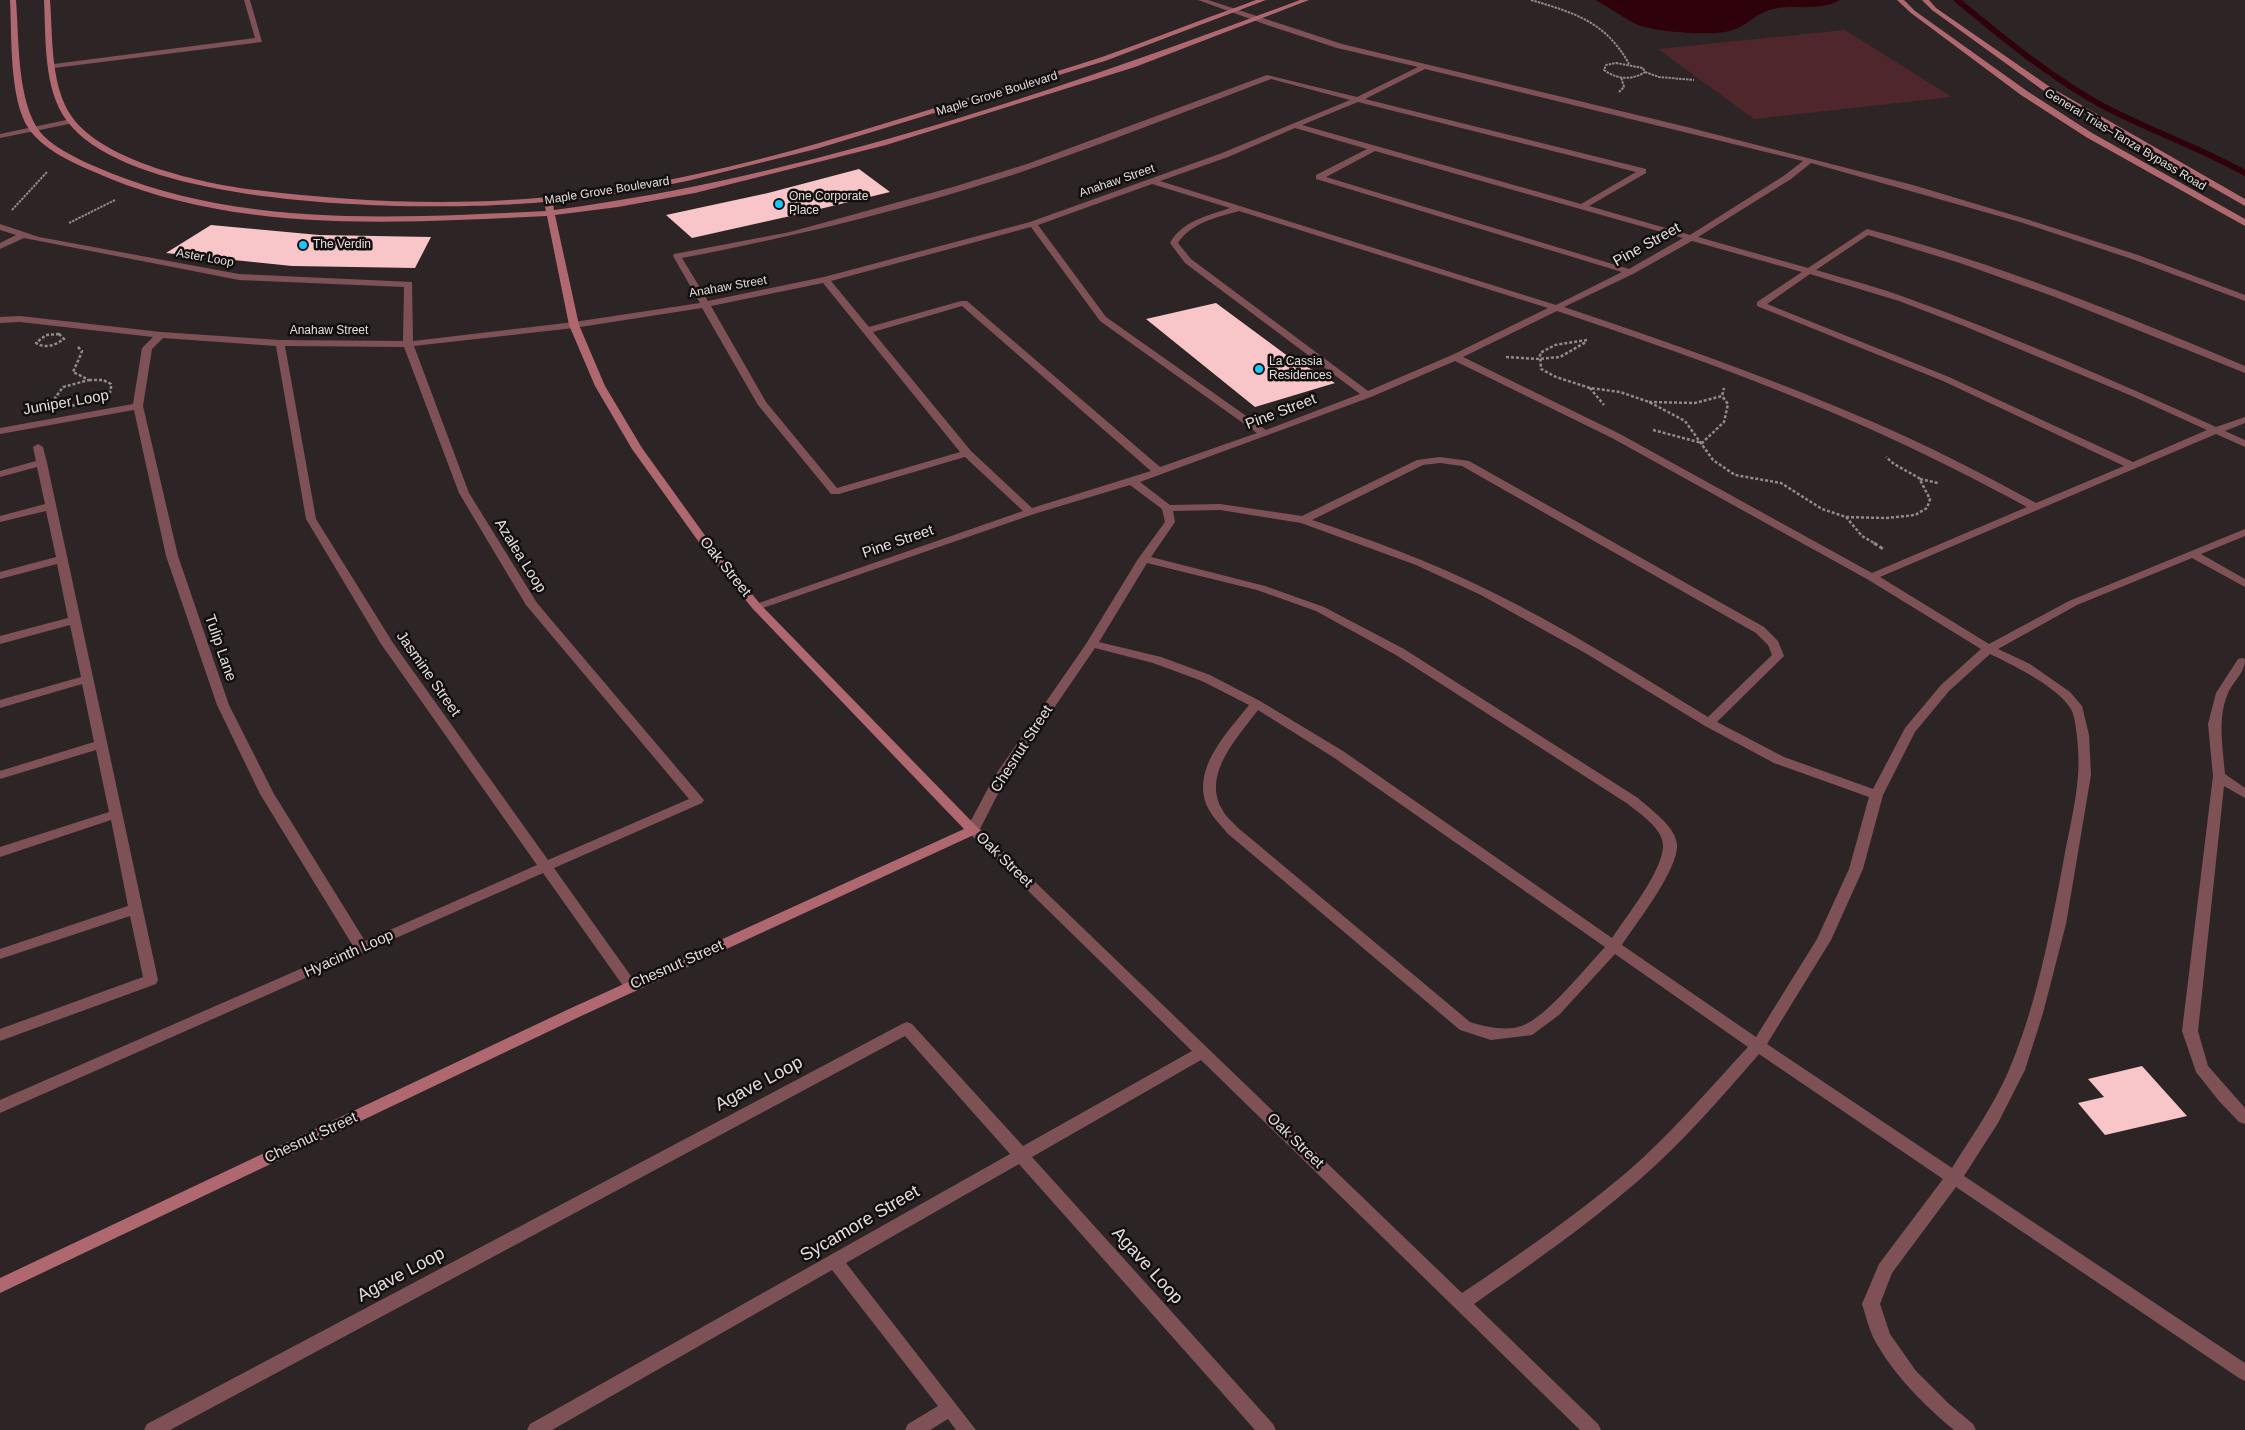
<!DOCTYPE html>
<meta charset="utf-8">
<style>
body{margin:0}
canvas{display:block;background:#2d2425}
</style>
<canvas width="2245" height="1430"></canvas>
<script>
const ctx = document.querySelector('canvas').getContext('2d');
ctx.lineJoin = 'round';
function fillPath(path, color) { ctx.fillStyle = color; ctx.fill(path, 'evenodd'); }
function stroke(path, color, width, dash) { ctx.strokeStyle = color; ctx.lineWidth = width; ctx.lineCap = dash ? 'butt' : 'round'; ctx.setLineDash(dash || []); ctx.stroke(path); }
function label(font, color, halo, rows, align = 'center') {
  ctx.font = font + ' Arial,sans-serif'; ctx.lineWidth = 5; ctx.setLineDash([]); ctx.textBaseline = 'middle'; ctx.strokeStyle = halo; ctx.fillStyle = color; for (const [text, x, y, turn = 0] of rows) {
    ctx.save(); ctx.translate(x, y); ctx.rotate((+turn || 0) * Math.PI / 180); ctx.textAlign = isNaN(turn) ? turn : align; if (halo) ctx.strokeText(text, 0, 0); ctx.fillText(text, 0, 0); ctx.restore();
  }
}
const green = new Path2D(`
 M1845 30 1952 97 1754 119 1658 49Z`);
const water = new Path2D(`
 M1595 0H1840C1818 12 1796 4 1773 9 1756 13 1748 25 1733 30 1715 37 1657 32 1638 25 1626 20 1610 7 1595 0Z`);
const stream = new Path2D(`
 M1957 0C2003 38 2049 76 2101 105 2148 130 2199 147 2245 173`);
const building = new Path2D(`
 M859 169 890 192 795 215 692 238 666 215 768 193Z
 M211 225 319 235 431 237 415 268 292 266 166 253Z
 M1216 303 1285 354 1335 383 1255 407 1146 319Z
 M2142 1066 2187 1116 2105 1135 2078 1103 2104 1097 2088 1079Z`);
const pathFar2 = new Path2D(`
 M1531 0C1575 13 1606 22 1629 64
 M1616 63 1643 68 1645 72C1632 81 1616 79 1604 70L1606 65Z
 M1645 72 1659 77 1694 80
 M1619 92 1624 87 1621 77
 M12 210 47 172
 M69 223 115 200`);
const pathFar1 = new Path2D(`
 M59 334 64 339C55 345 46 349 36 343L46 335Z
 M1587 340 1555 345 1540 353 1541 369 1556 377 1590 388 1620 392 1649 402 1685 421 1713 460 1735 475 1781 483 1822 509 1846 517 1886 518 1915 515 1927 508 1930 499 1919 478 1894 464 1886 457
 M78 347 82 351 81 354 73 372 87 379
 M1506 357 1539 359 1560 357 1586 342
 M89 380H103L111 384V391C96 405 72 412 55 398L63 387Z
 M1590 388 1604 405
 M1649 402 1695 403 1722 396 1724 388
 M1653 430 1702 443 1724 422 1728 404 1722 396
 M1920 479 1938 483
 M1846 517 1862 536 1876 544`);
const path = new Path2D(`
 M1874 543 1883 549`);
const lane = new Path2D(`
 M244 0H250L262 42 54 68 50 66 54 64 255 38Z`);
const street = new Path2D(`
 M1198 0H1208L1342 44 1683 126 1913 185 2026 219 2138 255 2245 295V301L2132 259 2020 222 1811 163 1791 179 1698 237 1808 268 1867 229C1996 263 2122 314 2245 366V373L2055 297 1960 263 1868 235 1816 270C1846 279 1878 287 1907 298 2012 336 2115 381 2216 427L2245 417V423L2225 431 2245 440V447L2216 434 1880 577 1989 644 2069 601 2245 529V536L2201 554 2245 579V587L2192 558 2077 605 1998 649 2030 664 2070 692 2082 706 2089 735 2091 775 2066 924 2043 1013 2025 1070 1998 1123 1964 1176 2245 1363V1381L2239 1378 1956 1187 1892 1273 1880 1304 1890 1334 1916 1371 1948 1403 1973 1424 1976 1430H1954C1924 1405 1894 1375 1875 1341 1869 1330 1866 1316 1862 1304L1879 1264 1943 1179 1759 1054C1721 1098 1682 1143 1638 1181 1586 1226 1530 1265 1474 1304L1598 1424 1601 1430H1580L1201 1060 1032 1157 1273 1424 1276 1430H1255L1019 1164 846 1263 976 1430H956L948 1419 930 1430H905L908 1424 938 1406 832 1270 552 1430H527L530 1424 1010 1154 905 1036 170 1430H144L147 1424 902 1024 907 1022 912 1024 1023 1146 1192 1051 966 830 994 777 1086 644 1138 559 1165 522 1162 509 1130 485 1034 514 757 610 751 607 753 605 1023 511 965 457 839 494H831L758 405 702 308 574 328 414 346 469 493 537 603 704 800 702 803 554 868 638 986 636 990H626L543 873 0 1113V1100L353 946 260 794 217 705 166 556 134 410 0 434V428L133 404 142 348 153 337 20 322 0 323V317L20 316 161 332 280 340 403 341 404 287 239 280 24 238 0 249V243L16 235 0 230V224L39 237 239 274 412 282 413 341 574 322 700 303 673 256 674 254 790 232 953 187 1027 164 1267 75 1357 97 1418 67 1337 48 1267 25ZM1425 69 1803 161 1785 175 1690 235 1589 206 1646 173V169L1365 99ZM1271 79 1350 100 1222 153 1030 222 824 277 708 301 682 258C801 235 919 207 1033 168 1113 140 1192 109 1271 79ZM1358 102 1636 172 1581 204 1302 125ZM1295 128 1367 149 1316 175V179L1622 272 1556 305 1160 181 1228 157ZM1375 151 1683 238 1629 269 1326 177ZM1152 184 1230 208C1207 216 1182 221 1170 243L1185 263 1360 394 1266 430 1106 317 1038 225ZM1239 211 1548 308 1452 355 1368 391 1191 259 1178 243C1190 223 1218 217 1239 211ZM1031 227 1100 321 1257 433 1160 467 967 301H961L869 327 831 281ZM1692 241 1802 272 1757 302V306L1943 381 2124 466 2036 503C1983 474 1929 446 1873 422 1773 379 1669 342 1564 307L1633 274ZM1810 274 1899 301 1964 326 2132 396 2207 430 2133 462 1949 377 1767 304ZM823 283 960 452 837 488 766 402 711 306ZM962 306 1151 471 1032 508 971 451 873 332ZM1557 311C1662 346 1767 383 1868 428 1922 452 1975 479 2027 507L1872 573 1620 434 1463 357ZM163 338 276 346 306 519 381 644 537 865 365 941 274 794 229 705 178 556 143 406 152 349ZM285 346 404 347 459 493 526 605 689 799 548 860 393 643 316 519ZM1455 361 1612 438 1867 579 1981 649 1941 685 1905 728 1873 789 1784 757 1717 722 1784 656 1778 641 1764 627 1469 461 1440 457 1417 460 1302 516 1220 504 1170 505 1140 482 1371 397ZM1440 463 1462 466 1756 633 1768 645 1772 655 1708 717C1636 673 1564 627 1488 590 1431 562 1372 540 1312 520L1423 465ZM1220 510 1301 523 1416 565 1481 595 1587 654 1705 726 1774 763 1869 797 1849 869 1817 939 1756 1037 1622 945C1637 922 1679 869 1677 844 1675 826 1650 809 1638 798L1404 649 1324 607 1265 586 1151 557 1175 522 1173 511ZM1147 563 1257 590 1316 611 1396 655 1628 804C1640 814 1661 827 1663 844 1665 868 1626 917 1612 938L1343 751 1260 701 1210 675 1161 657 1099 642ZM1095 648 1153 663 1202 681 1249 705C1227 733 1190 770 1208 808 1213 818 1221 825 1227 833L1460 1030 1491 1040 1532 1035 1559 1015 1615 954 1748 1047C1709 1089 1671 1134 1627 1172 1575 1216 1519 1255 1462 1293L980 829 1006 778ZM1990 654C2013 665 2058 687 2071 709 2077 719 2080 763 2078 776 2076 803 2069 831 2064 858 2051 928 2037 1004 2009 1070 1994 1105 1972 1136 1952 1168L1767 1044 1831 940 1863 869 1883 795 1915 732 1949 691ZM1258 710 1333 757 1605 947C1587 966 1547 1016 1524 1025 1509 1032 1485 1027 1470 1022L1237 827C1232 821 1225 816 1222 809 1202 774 1238 737 1258 710Z
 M71 119H74V123L0 138V134Z
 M38 444 43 447 47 463 158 980 156 984 0 1041V1029L143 977 130 916 0 959V949L128 906 111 820 0 857V847L109 812 96 750 0 779V771L94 742 82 684 0 708V700L81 677 70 625 0 644V636L68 618 57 564 0 579V572L56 557 46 511 0 522V516L45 504 37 467 0 477V471L36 461 33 447Z
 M2242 658 2245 659C2245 673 2234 680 2228 693 2217 719 2223 747 2225 774L2245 788V798L2224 786 2198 1031 2208 1066 2245 1108V1124L2239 1122 2219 1101 2196 1072 2182 1031 2213 776 2208 724 2216 693 2238 659Z`);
const secondary = new Path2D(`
 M10 0H16C19 38 17 93 36 126 46 144 76 158 94 166 236 229 395 218 546 211L544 202C438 212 135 212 67 121 43 89 46 38 44 0H50C53 37 50 86 72 117 104 162 204 184 256 190 362 203 470 207 577 194 695 181 809 147 922 112 982 93 1042 77 1102 57 1148 41 1194 22 1240 6L1256 0H1266L1105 61 816 149 687 181 632 192 553 202 554 210C811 176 1058 90 1300 0H1309L1135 67 886 145 695 193 618 207 555 215 579 325 605 386 642 448 714 548 761 605 980 830 978 833 579 1017 0 1293V1278L569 1009 964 829 753 609 706 552 632 449 595 386 569 325 547 216C395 223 234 235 92 171 71 162 43 149 29 129 9 100 12 36 10 0Z
 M1897 0H1904L1915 11 2027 91 2092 133 2245 219V226L2086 137 2021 95 1911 13Z
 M1922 0H1929L1936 8 2050 87 2245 199V206L2044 91 1932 10Z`);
const markers = [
 [779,204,5,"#11cafb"],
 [303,245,5,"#11cafb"],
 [1259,369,5,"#11cafb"]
];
const farStreetnames = [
 ["Maple Grove Boulevard",997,94,-17],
 ["General Trias–Tanza Bypass Road",2125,140,31],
 ["Anahaw Street",1117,181,-19],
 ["Maple Grove Boulevard",607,191,-9],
 ["Aster Loop",205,258,10],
 ["Anahaw Street",728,287,-10],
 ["Anahaw Street",329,331]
];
const farPoinames = [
 ["One Corporate",789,197],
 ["Place",789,211],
 ["The Verdin",313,245],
 ["La Cassia",1269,362],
 ["Residences",1269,376]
];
const streetNames = [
 ["Pine Street",1647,245,-29],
 ["Juniper Loop",66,403,-10],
 ["Pine Street",1281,412,-21],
 ["Pine Street",898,542,-19],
 ["Azalea Loop",520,556,58],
 ["Oak Street",725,567,51],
 ["Tulip Lane",220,648,71],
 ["Jasmine Street",428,674,55],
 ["Chesnut Street",1022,749,-57],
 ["Oak Street",1004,860,44],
 ["Hyacinth Loop",349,954,-24],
 ["Chesnut Street",677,965,-24],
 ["Chesnut Street",311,1138,-25],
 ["Oak Street",1295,1141,44]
];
const nearStreetnames = [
 ["Agave Loop",759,1084,-28],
 ["Sycamore Street",860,1224,-30],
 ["Agave Loop",1147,1266,48],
 ["Agave Loop",401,1275,-28]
];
fillPath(green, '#4e262b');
fillPath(water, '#2f020b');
stroke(stream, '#2f020b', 6);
fillPath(building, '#f8c5c8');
stroke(pathFar2, '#91898a', 2, [2.5, 1]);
stroke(pathFar1, '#91898a', 2.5, [3, 2]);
stroke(path, '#91898a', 3, [4, 2.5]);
fillPath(lane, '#7e5156');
fillPath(street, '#7e5156');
fillPath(secondary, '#af686f');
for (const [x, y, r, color] of markers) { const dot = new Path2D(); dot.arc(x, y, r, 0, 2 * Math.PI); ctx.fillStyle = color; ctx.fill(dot); stroke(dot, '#130f0f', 2); }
label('12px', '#e4ddde', '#130f0f', farStreetnames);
label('12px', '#e4ddde', '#130f0f', farPoinames, 'left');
label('15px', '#e4ddde', '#130f0f', streetNames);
label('18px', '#e4ddde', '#130f0f', nearStreetnames);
</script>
